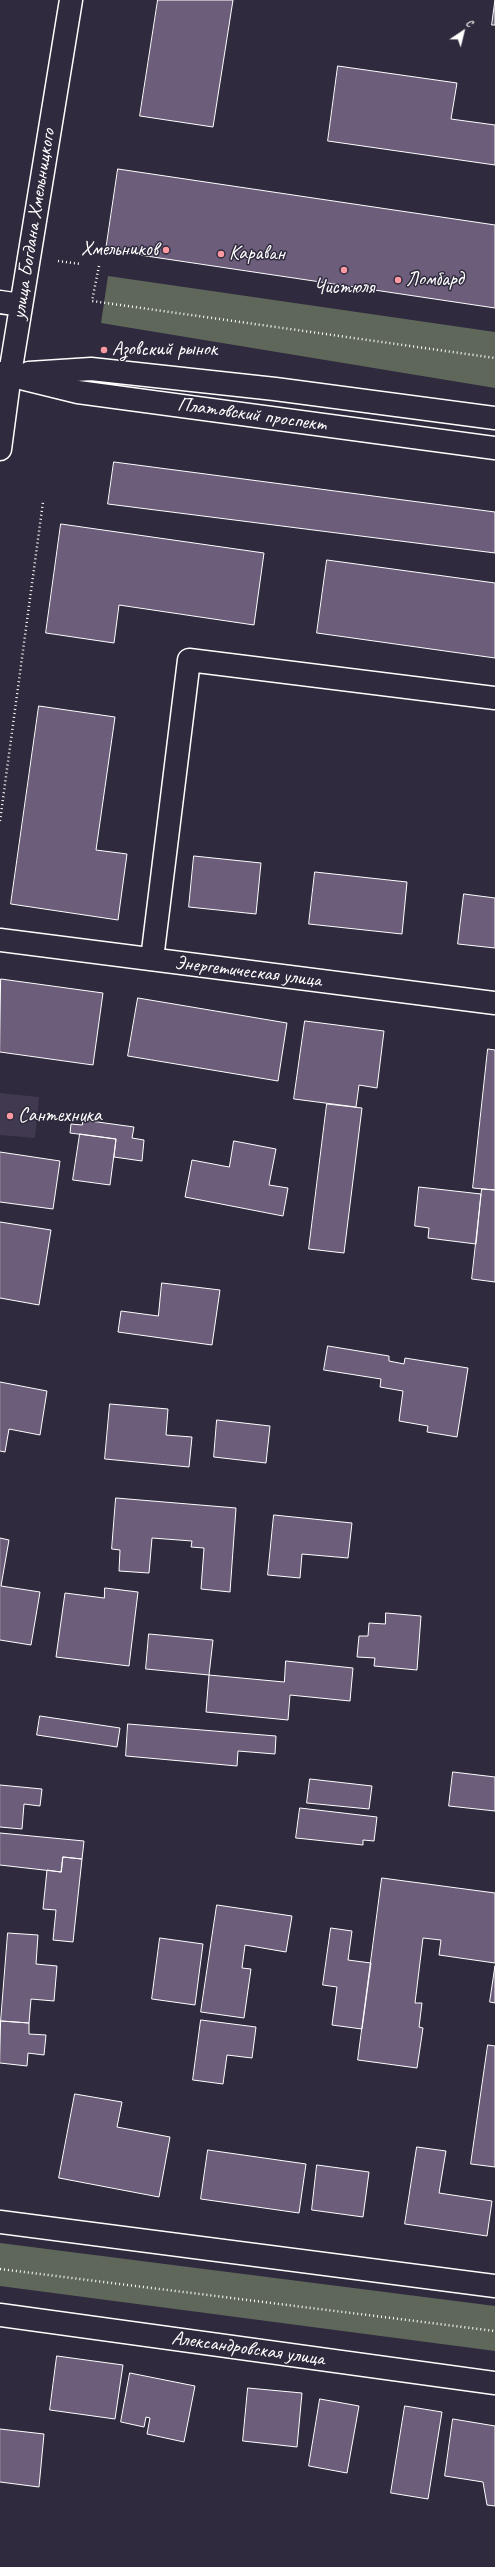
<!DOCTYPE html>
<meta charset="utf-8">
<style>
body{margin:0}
#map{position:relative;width:495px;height:2567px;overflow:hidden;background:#2f2a3d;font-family:Caveat,sans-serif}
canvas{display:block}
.north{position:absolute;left:443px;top:12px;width:40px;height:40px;-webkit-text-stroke:3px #2f2a3d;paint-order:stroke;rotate:35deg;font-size:11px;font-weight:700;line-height:16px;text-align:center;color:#fff}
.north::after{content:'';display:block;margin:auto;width:14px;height:18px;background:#fff;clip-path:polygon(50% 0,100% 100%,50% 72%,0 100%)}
</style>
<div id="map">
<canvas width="495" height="2567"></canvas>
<div class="north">С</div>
</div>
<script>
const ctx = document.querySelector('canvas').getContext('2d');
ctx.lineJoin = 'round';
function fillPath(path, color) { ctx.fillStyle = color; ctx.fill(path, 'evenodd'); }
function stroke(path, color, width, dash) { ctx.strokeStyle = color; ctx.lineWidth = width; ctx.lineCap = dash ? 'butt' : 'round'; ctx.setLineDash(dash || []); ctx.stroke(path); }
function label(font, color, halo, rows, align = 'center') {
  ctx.font = font + ' Caveat,sans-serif'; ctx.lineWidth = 3; ctx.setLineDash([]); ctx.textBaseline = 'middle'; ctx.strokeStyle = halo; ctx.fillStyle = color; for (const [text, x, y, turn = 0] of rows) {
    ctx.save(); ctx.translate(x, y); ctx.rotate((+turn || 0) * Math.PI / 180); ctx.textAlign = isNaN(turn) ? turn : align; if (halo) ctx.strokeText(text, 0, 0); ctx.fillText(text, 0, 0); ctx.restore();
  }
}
const built = new Path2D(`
 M0 1093 39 1097 35 1138 0 1135Z`);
const green = new Path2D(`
 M108 276 495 332V388L101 323Z
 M0 2243 495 2306V2351L0 2286Z`);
const building = new Path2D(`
 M158 0H233L213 127 140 116Z
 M495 0V25H492Z
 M338 66 457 83 451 119 495 125V165L328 141Z
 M118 169 495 225V308L106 250Z
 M114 462 495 512V553L108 504Z
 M61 524 264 553 254 625 119 605 114 643 46 633Z
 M327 560 495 583V658L317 633Z
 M39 706 115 717 96 850 127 854 118 920 11 904Z
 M194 856 261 863 256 914 189 907Z
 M315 872 407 882 402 934 309 924Z
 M464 894 495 898V948L458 944Z
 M1 979 103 993 93 1065 0 1052Z
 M138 998 287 1023 278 1081 128 1056Z
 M305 1021 384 1031 377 1088 359 1085 356 1107 294 1099Z
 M488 1049 495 1050V1190L473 1188Z
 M327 1104 362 1108 344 1253 309 1249Z
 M83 1120 134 1127 132 1138 144 1140 142 1161 114 1157 116 1139 70 1133 71 1124 82 1125Z
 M80 1134 116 1139 110 1185 73 1180Z
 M234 1141 276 1149 269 1185 288 1188 283 1216 185 1197 192 1160 229 1167Z
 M0 1152 60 1161 53 1209 0 1202Z
 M419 1187 481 1194 476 1244 428 1238 429 1228 415 1226Z
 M482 1189 495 1190V1282L472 1279Z
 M0 1222 51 1230 39 1305 0 1298Z
 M162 1283 220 1290 212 1345 118 1332 121 1311 158 1316Z
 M328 1346 389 1356V1361L404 1364 405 1358 468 1368 457 1437 427 1432 428 1426 399 1421 403 1391 380 1387 381 1379 324 1370Z
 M0 1382 47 1391 40 1435 9 1429 5 1452 0 1451Z
 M110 1404 168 1409 166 1435 192 1437 189 1467 105 1459Z
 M217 1420 270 1426 266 1463 214 1457Z
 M116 1498 236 1508 230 1592 201 1589 204 1548 191 1547 192 1541 152 1538 149 1573 119 1571 120 1550 112 1549Z
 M274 1515 352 1523 348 1558 302 1554 300 1578 268 1575Z
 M0 1538 9 1540 1 1586 40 1592 31 1645 0 1640Z
 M105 1588 138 1592 129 1666 56 1657 65 1593 104 1598Z
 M386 1613 421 1616 417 1670 374 1666 375 1658 357 1657 359 1636H368L369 1623 385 1624Z
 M149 1634 213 1640 209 1675 146 1669Z
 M286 1661 353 1668 350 1701 290 1695 288 1720 206 1712 209 1675 284 1682Z
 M40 1716 120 1728 117 1747 37 1735Z
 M128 1724 276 1736 275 1754 238 1751 237 1766 126 1756Z
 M453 1772 495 1777V1811L449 1806Z
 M310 1779 372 1786 369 1809 307 1803Z
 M0 1785 42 1789 40 1806 24 1804 22 1829 0 1827Z
 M300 1808 377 1817 374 1841 363 1840V1845L296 1838Z
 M0 1833 84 1841 82 1859 63 1857 61 1872 0 1865Z
 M63 1857 82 1859 73 1942 53 1940 56 1910 43 1909 47 1870 61 1872Z
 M382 1878 495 1893V1963L439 1955 441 1940 423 1938 415 2003H422L419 2027 423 2028 417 2068 358 2060Z
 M217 1905 292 1916 286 1952 245 1945 242 1968 251 1969 244 2018 201 2012Z
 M331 1928 352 1931 348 1960 371 1963 362 2029 332 2025 337 1987 323 1985Z
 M8 1933 38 1935 36 1964 57 1966 54 2001 31 1999 29 2023 1 2021Z
 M160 1938 203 1944 195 2005 152 1999Z
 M495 1966V2003L490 2002Z
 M201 2020 256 2027 252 2058 227 2055 223 2084 193 2080Z
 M1 2021 29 2023V2034L46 2035 44 2055 28 2053 27 2066 0 2063Z
 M488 2045 495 2046V2167L471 2164Z
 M75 2094 122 2102 117 2127 170 2137 159 2197 59 2178Z
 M417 2147 446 2151 439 2193 492 2201 487 2236 405 2224Z
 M208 2150 306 2164 299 2213 201 2199Z
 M317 2165 369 2172 363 2217 312 2210Z
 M57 2356 123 2365 115 2419 50 2410Z
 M130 2373 195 2386 184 2442 147 2434 150 2418 146 2417 144 2427 121 2422Z
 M248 2388 302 2393 297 2447 243 2441Z
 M320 2399 359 2406 347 2473 309 2466Z
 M405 2406 442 2412 428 2499 391 2493Z
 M453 2419 495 2426V2506L487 2505 483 2482 445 2476Z
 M0 2429 44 2434 39 2487 0 2482Z`);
const path = new Path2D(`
 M58 261 81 264
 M99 266 92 301 495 358
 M0 821 43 502
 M0 2269 495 2331`);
const minor = new Path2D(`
 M0 302 21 305
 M0 449 10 374 71 0
 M0 940 495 1003
 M152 959 189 660 495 698
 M0 2222 495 2286
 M0 2315 495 2383`);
const major = new Path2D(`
 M0 373 78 392 495 448
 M29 373 91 369 275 389 495 418`);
const markers = [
 [166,250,4,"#ff9aa2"],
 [221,254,4,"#ff9aa2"],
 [344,270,4,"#ff9aa2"],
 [398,280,4,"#ff9aa2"],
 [104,350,4,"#ff9aa2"],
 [10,1116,4,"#ff9aa2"]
];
const streetNames = [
 ["улица Богдана Хмельницкого",34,224,-81],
 ["Платовский проспект",252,415,8],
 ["Энергетическая улица",248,972,7],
 ["Александровская улица",248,2349,8]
];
const poiNames = [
 ["Хмельников",158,250,"right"],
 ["Караван",229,254],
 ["Ломбард",406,280],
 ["Чистюля",344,288,"center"],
 ["Азовский рынок",112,350],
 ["Сантехника",18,1116]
];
fillPath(built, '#41394f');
fillPath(green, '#5f675b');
fillPath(building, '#6c5d7a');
stroke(building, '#fff', 1);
stroke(minor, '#fff', 25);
stroke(major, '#fff', 25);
stroke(path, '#fff', 2.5, [1, 3]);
stroke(minor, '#2f2a3d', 22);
stroke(major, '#2f2a3d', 22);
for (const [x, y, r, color] of markers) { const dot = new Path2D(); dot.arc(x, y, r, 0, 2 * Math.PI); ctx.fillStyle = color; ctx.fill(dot); stroke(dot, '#2f2a3d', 1.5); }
label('20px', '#fff', '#2f2a3d', streetNames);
label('20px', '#fff', '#2f2a3d', poiNames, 'left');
</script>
